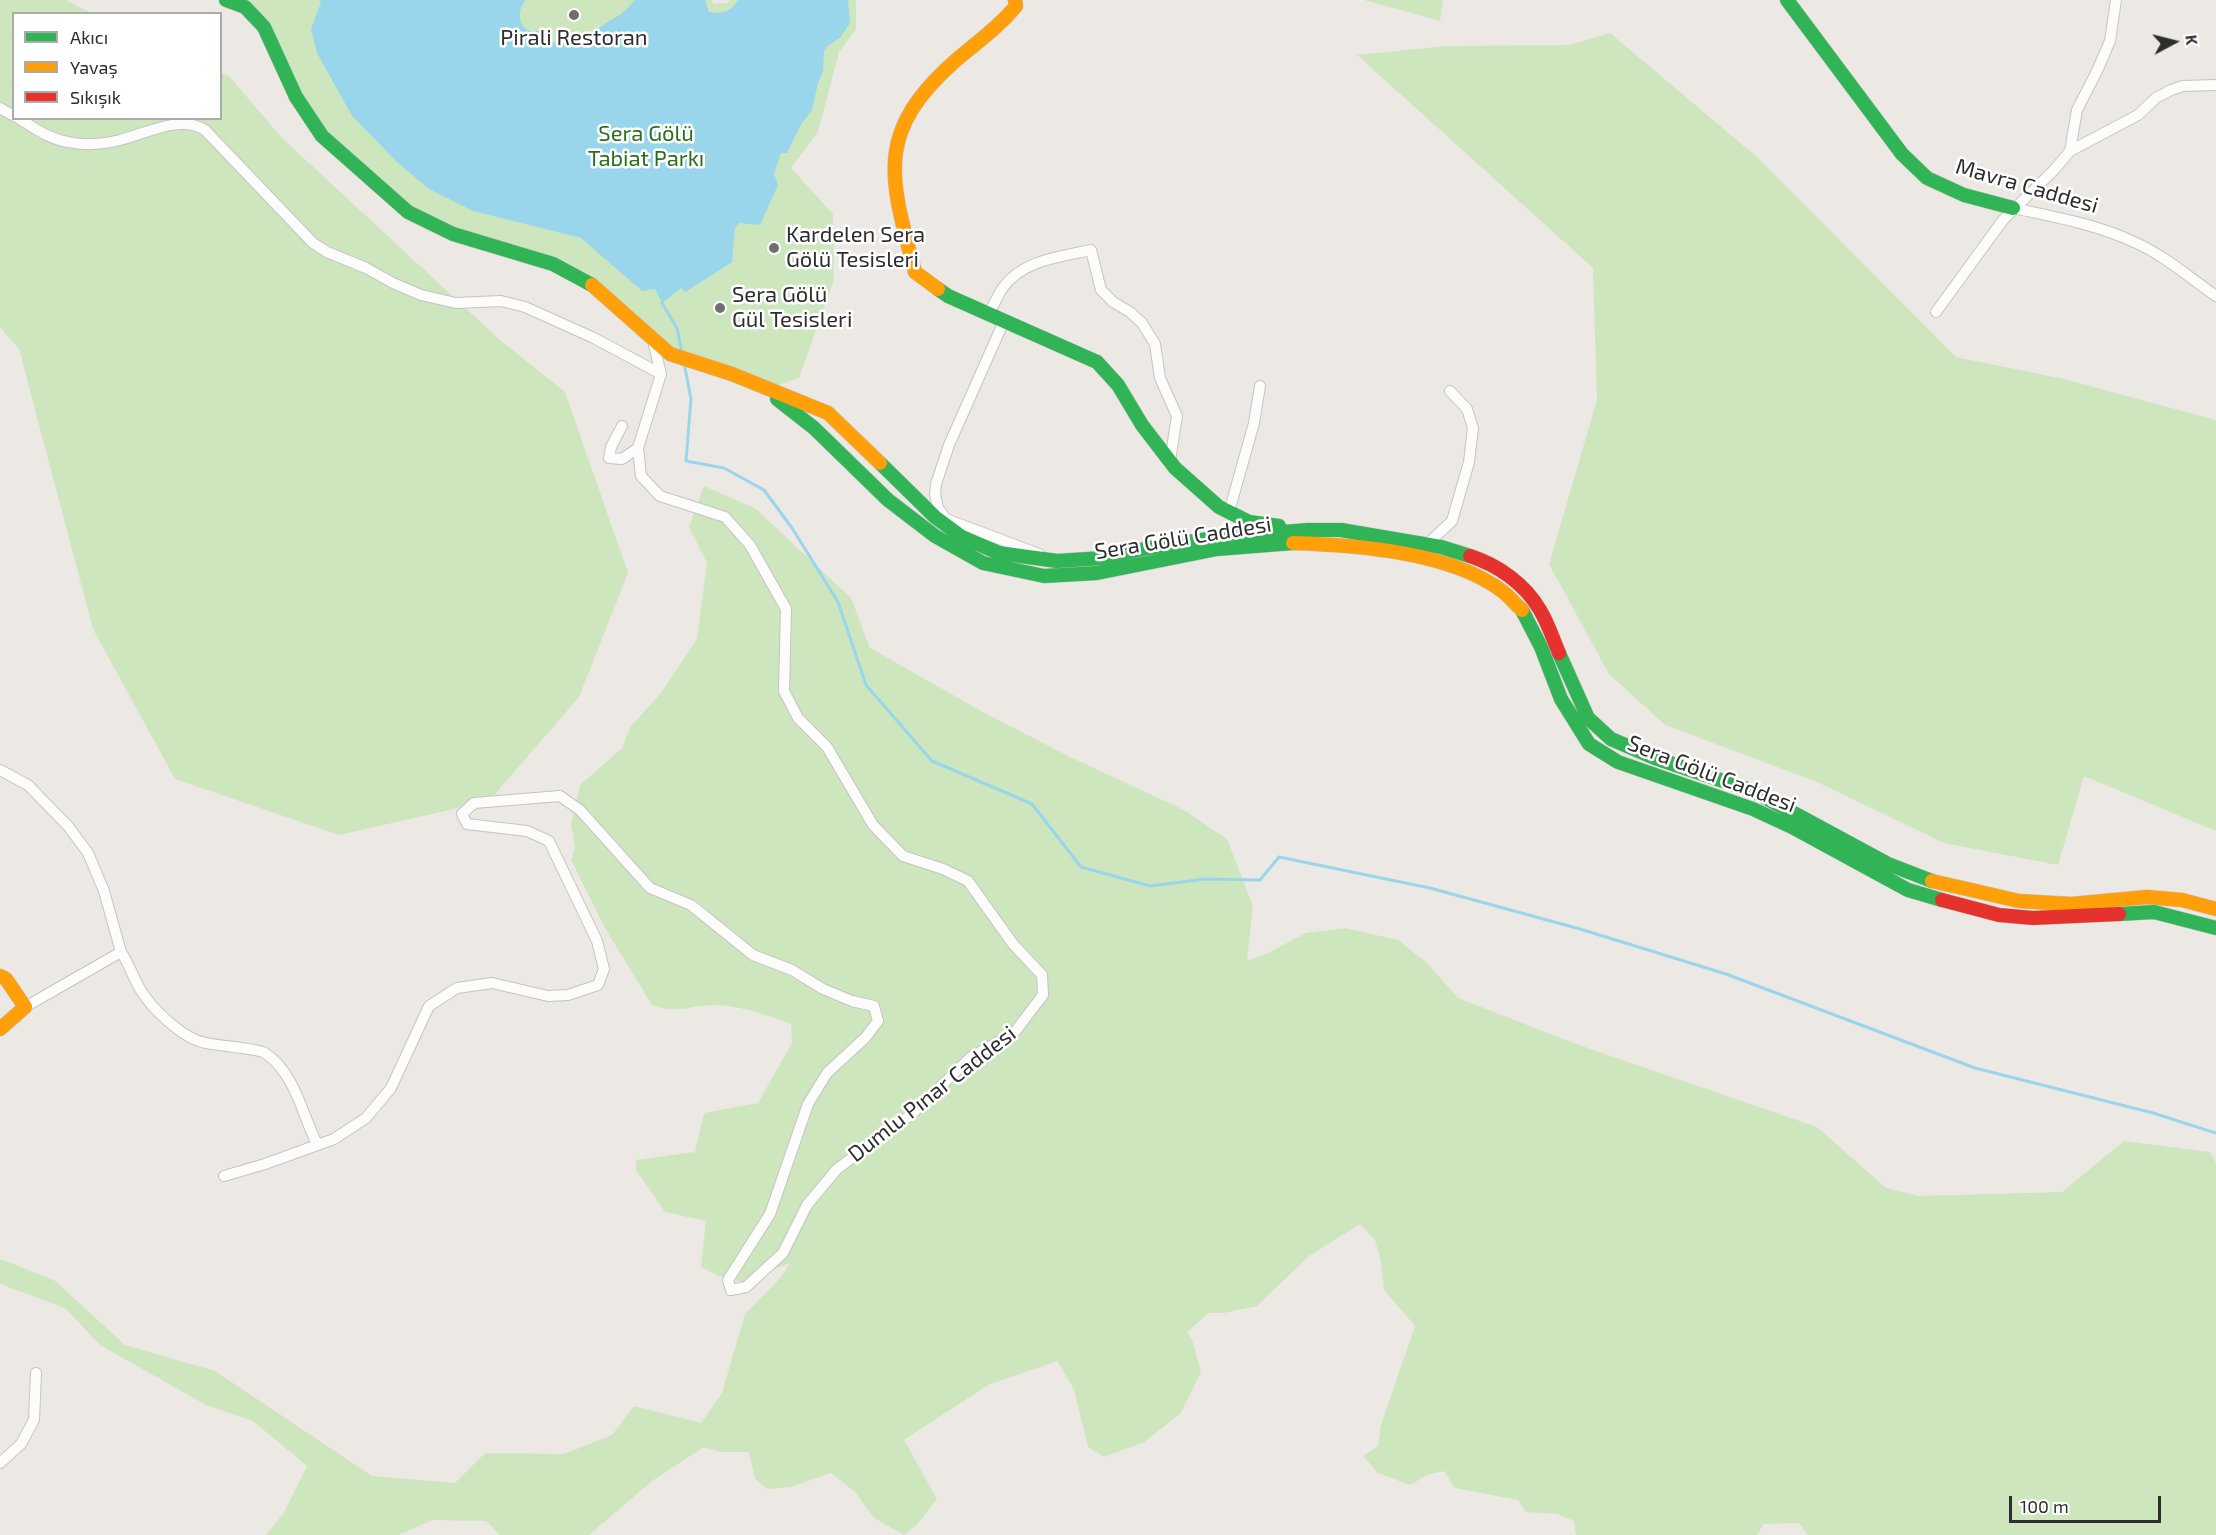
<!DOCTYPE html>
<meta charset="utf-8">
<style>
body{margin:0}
#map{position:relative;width:2216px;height:1535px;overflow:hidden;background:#ece8e4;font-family:"Exo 2",sans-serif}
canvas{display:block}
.legend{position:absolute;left:12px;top:12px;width:210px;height:108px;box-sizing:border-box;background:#fff;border:2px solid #ababab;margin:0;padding:8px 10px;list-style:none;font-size:18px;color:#2e2e2e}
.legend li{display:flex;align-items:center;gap:12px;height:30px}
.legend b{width:30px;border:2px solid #ababab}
.north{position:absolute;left:2144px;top:12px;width:60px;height:60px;-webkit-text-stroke:4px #fff;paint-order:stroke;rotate:83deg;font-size:16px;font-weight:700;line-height:24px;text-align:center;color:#2e2e2e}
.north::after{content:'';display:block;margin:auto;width:21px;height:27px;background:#2e2e2e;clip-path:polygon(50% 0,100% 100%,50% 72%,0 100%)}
.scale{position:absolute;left:2009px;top:1496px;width:152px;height:27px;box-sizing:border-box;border:3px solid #2e2e2e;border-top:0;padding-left:8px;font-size:18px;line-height:21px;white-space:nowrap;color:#2e2e2e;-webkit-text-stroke:4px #fff;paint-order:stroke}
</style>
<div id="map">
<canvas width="2216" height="1535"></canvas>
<ul class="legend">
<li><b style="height:8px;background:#30b455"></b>Akıcı</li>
<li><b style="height:8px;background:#ff9f0a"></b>Yavaş</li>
<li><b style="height:8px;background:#e5322d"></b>Sıkışık</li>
</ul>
<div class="north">K</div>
<div class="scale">100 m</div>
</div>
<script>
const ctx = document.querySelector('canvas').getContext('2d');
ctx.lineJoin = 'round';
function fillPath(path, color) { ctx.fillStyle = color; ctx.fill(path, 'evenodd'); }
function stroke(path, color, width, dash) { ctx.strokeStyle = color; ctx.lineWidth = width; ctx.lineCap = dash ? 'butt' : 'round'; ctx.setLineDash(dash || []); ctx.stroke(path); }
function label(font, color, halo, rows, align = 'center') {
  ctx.font = font + ' "Exo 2",sans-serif'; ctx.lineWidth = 5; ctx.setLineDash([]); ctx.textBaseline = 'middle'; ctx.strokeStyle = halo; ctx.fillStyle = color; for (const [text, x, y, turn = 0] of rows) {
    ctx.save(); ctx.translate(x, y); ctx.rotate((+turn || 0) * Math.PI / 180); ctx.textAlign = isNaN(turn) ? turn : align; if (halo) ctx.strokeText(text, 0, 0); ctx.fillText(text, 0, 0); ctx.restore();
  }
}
const green = new Path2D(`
 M0 0H65L91 13 14 14V118H220L221 73 229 76 282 138 500 340 565 392 628 573 579 697 489 801 339 835 175 779 93 629 19 349 0 327Z
 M226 0H712L713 4 728 3 730 0H856V29L839 52 818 132 791 168 833 214 834 280 799 378 765 389 670 354 593 285 408 212 322 136 264 27Z
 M1364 0H1443L1440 21Z
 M1610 33 1757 157 1956 357 2064 379 2216 420V831L2084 776 2058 865 1944 843 1817 782 1665 725 1609 674 1549 564 1597 400 1593 268 1357 55 1446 46 1569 45Z
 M704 486 756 509 851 598 870 648 983 712 1068 756 1184 810 1227 839 1253 906 1247 961 1268 953 1306 933 1345 928 1398 940 1427 963 1458 998 1576 1044 1817 1127 1886 1188 1919 1196 2062 1192 2124 1141 2210 1152 2216 1163V1535H1808L1799 1523 1764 1524 1757 1535H1576L1574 1521 1557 1514 1526 1512 1518 1500 1455 1488 1444 1471 1427 1475 1410 1485 1378 1473 1363 1456 1378 1446 1381 1425 1415 1326 1384 1290 1381 1262 1375 1240 1360 1224 1309 1256 1257 1306 1224 1313H1209L1187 1332 1192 1340 1201 1372 1181 1413 1144 1442 1104 1457 1088 1447 1074 1389 1057 1361 988 1385 904 1440 937 1499 917 1525 904 1535 874 1518 855 1492 831 1473 791 1487 767 1489 755 1479 749 1452H721L704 1447 652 1481 589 1535H500L486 1521 433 1520 398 1535H266L283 1514 307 1466 253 1421 206 1405 100 1345 65 1308 0 1284V1259L54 1280 125 1345 215 1371 372 1476 455 1483 485 1453 564 1454 612 1435 634 1406 701 1423 722 1393 745 1314 782 1276 790 1263 742 1282 719 1276 701 1267 706 1221 665 1212 636 1170V1160L695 1152 704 1113 758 1103 792 1043 791 1024C772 1016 734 1004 713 1005 691 1006 673 1014 652 1005L605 928 571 860 575 848 571 824 580 785 622 748 631 726 661 693 697 639 707 563 689 527Z`);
const water = new Path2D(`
 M319 0H526C517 9 518 24 528 31H539L556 44H576L590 49C592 27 604 25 621 14 626 10 630 5 635 0H705L709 12C722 14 731 12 738 0H848L850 23 840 38 829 45 824 51 823 71 818 83 812 110 800 126 787 153H781L774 174 778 185 760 225 739 223 735 228 732 262 685 292 681 288 662 303 655 289 642 291 581 238 473 211 429 189 397 162 352 116 317 53 311 29 321 2Z`);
const stream = new Path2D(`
 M662 303 677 328 682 353
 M684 363 691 399 686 461 724 468 764 490 792 528 838 602 866 685 932 761 1032 804 1081 867 1150 886 1205 879 1260 880 1279 857 1430 888 1580 929 1726 974 1975 1068 2153 1113 2216 1133`);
const street = new Path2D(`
 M0 108 14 116
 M18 118C34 128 49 139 68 142 85 146 104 144 120 140 145 134 181 114 205 130L313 243 327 252 366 268 393 283 421 295 456 303 501 301 525 307 594 338 661 374
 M2070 151 2077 110 2097 71 2110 41 2116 0
 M2013 208C2054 217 2096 224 2134 242 2164 255 2190 278 2216 296
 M1936 312 2003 220 2054 170 2070 151 2138 115 2156 98 2171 90 2183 86 2216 85
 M989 314C993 306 997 297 1002 289 1022 260 1059 257 1091 250L1101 290 1113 302 1130 312 1142 323 1155 344 1160 378 1177 416 1170 461
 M1004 321 949 445 936 484 935 494 938 508 946 519 1039 554
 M622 426 611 447 609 458 622 459 638 448
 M1229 512 1254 423 1260 386
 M1423 548 1452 521 1469 462 1473 428 1467 409 1450 391
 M0 770 28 785 68 826 88 853 104 891 121 952
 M25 1007 121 952C129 964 133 977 140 989 152 1009 183 1039 206 1043 219 1046 257 1048 265 1053 295 1073 302 1114 317 1144
 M224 1176 265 1164 334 1139 366 1118 391 1088 429 1006 457 988 492 983 548 996 568 995 598 985 604 969 597 941 549 841 527 831 467 824 462 814 474 803 560 796 580 810 650 888 691 905 753 955 792 970 823 989 852 1001 874 1006 878 1021 865 1038 827 1073 808 1104 770 1214 728 1280 731 1290 746 1287 783 1253 807 1205 837 1169 912 1114 971 1057 1014 1033 1043 995 1042 975 1013 944 968 881 943 869 903 856 873 825 827 747 798 718 784 691 786 609 750 545 725 517 660 496 641 476 638 448 661 374 653 341
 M0 1463 21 1444 34 1420 36 1373`);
const fast = new Path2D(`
 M226 0 245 7 264 27 296 97 322 136 408 212 453 234 553 264 592 285
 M1787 0 1902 154 1927 178 1964 195 2013 208
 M938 289 948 296 1097 362 1118 385 1142 425 1175 468 1219 507 1249 522 1279 526
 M777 399 814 428 888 500 935 536 983 563 1044 576 1097 573 1217 549 1293 543
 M880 463 935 517 962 537 999 553 1057 561 1103 558 1149 548 1221 537 1308 530H1341L1441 547 1470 556
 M1522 610 1541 647 1561 699 1589 744 1618 762 1753 809 1794 828 1908 890 1942 900
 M1559 653 1588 718 1611 739 1655 758 1753 791 1888 864 1932 881
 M2119 914 2154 912 2216 928`);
const slow = new Path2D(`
 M592 285 670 354 732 374 828 413 880 463
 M938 289 915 272C890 177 874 133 955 61 976 43 998 28 1016 6L1015 0
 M1293 543C1356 545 1451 552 1502 591 1509 596 1515 604 1522 610
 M1932 881 2019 901 2071 904 2147 897 2182 900 2216 909
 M0 976 6 979 25 1007 0 1029`);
const jam = new Path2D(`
 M1470 556C1498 565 1525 584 1540 610 1548 623 1553 639 1559 653
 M1942 900 1999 915 2033 918 2119 914`);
const markers = [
 [574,15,6,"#706f6e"],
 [774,248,6,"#706f6e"],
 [720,308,6,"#706f6e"]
];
const poiNames = [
 ["Pirali Restoran",574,38,"center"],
 ["Kardelen Sera",786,235],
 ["Gölü Tesisleri",786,260],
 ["Sera Gölü",732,295],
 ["Gül Tesisleri",732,320]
];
const parkNames = [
 ["Sera Gölü",646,134],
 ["Tabiat Parkı",646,159]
];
const streetNames = [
 ["Mavra Caddesi",2027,186,16],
 ["Sera Gölü Caddesi",1183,538,-9],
 ["Sera Gölü Caddesi",1712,774,21],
 ["Dumlu Pınar Caddesi",932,1094,-38]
];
fillPath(green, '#cee6be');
fillPath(water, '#99d6ec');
stroke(stream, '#99d6ec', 3);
stroke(street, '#c5c4c5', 12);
stroke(fast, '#c5c4c5', 15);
stroke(slow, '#c5c4c5', 15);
stroke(jam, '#c5c4c5', 15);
stroke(street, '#fcfcfb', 10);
stroke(fast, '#30b455', 14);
stroke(slow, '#ff9f0a', 14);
stroke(jam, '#e5322d', 14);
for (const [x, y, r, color] of markers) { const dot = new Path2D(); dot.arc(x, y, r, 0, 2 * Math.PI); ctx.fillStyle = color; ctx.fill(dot); stroke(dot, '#fff', 2); }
label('22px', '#2e2e2e', '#fff', poiNames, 'left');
label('22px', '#2c6e1b', '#fff', parkNames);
label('22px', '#2e2e2e', '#fff', streetNames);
</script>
